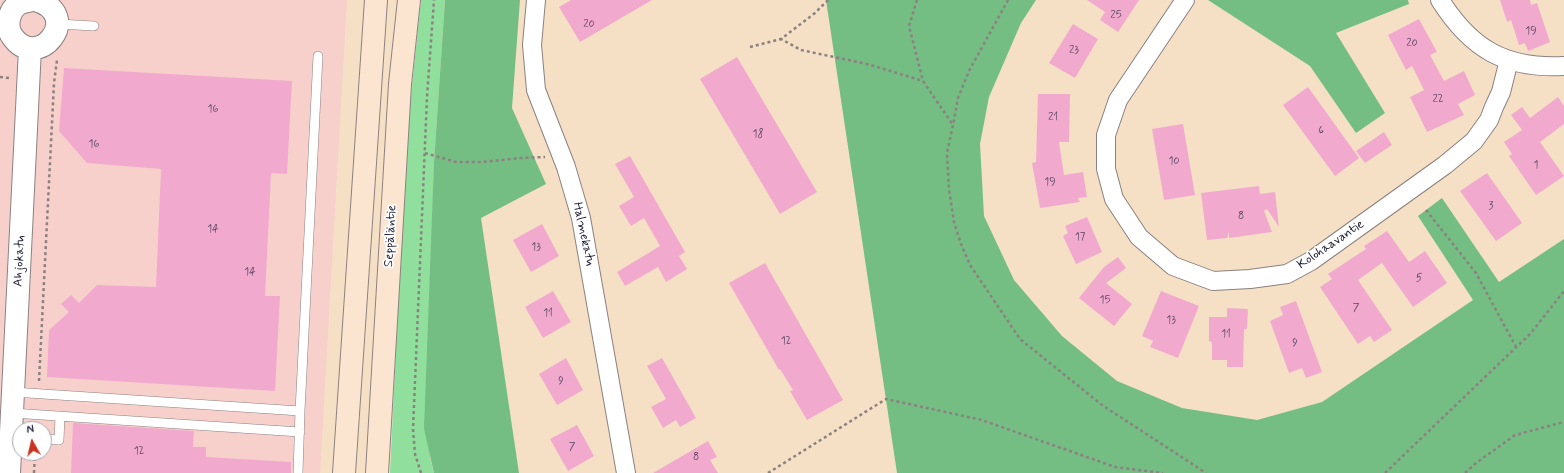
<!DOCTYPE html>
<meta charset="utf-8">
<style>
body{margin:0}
#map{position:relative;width:1564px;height:473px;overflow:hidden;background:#f5e0c6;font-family:Mynerve,sans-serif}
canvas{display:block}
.north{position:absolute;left:12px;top:421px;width:40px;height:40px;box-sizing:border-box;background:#fff;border:1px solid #a7a7b1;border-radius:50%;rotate:352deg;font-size:11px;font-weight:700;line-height:16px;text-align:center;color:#22223b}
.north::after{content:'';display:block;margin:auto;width:14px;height:18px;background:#c8321e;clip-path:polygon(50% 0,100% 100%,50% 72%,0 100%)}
</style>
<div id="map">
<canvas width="1564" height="473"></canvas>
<div class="north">N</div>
</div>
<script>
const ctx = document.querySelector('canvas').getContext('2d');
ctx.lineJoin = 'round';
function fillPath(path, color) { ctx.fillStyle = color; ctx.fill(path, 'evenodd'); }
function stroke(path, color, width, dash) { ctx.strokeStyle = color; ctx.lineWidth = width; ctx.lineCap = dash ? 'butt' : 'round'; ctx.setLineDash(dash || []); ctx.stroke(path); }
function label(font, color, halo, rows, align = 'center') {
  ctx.font = font + ' Mynerve,sans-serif'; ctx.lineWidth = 3.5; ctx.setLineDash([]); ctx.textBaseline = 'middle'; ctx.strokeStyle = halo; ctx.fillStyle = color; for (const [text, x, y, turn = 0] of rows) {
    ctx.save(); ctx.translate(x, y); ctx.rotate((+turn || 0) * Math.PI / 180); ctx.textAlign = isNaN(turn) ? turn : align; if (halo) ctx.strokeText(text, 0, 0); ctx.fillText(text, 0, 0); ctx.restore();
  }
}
const built = new Path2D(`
 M0 0H347L320 473H0ZM20 429H44V453H20Z`);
const green = new Path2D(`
 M421 0H445L434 162 430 457 434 473H390L406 143Z`);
const forest = new Path2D(`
 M445 0H520L512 108 546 184 481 218 519 473H434L424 429 434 162Z
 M826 0H1036L1021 23 989 97 980 144 984 216 1014 280 1062 336 1117 381 1182 408 1257 420 1322 402 1473 300 1418 216 1442 198 1499 282 1564 239V473H897Z
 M1208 0H1408L1409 4 1336 33 1385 113 1356 133 1310 66Z`);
const building = new Path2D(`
 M571 0H652L580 42 559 7Z
 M1087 0H1139L1118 32 1100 20 1105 12Z
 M1500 0H1530L1531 5 1537 3 1550 42 1528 51 1525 43 1519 45 1511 20 1507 22Z
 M1419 19 1437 52 1430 55 1444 81 1464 71 1475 95 1458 104 1464 115 1427 132 1410 97 1424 90 1412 66 1406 70 1388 35Z
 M1073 24 1098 39 1075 78 1049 63Z
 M737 57 817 192 780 214 700 79Z
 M64 68 292 81 287 174 271 173 265 296H280L275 391 47 377 49 330 69 312 61 304 71 295 79 303 97 285 156 287 161 169 87 163 59 131Z
 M1308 87 1359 158 1335 176 1283 105Z
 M1038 94H1070L1069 142H1059L1064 175 1083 172 1087 197 1078 198 1080 202 1040 208 1032 163 1036 162Z
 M1558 97 1564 106V124L1540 142 1564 176 1536 195 1509 156 1512 154 1504 142 1522 130 1511 115 1522 107 1530 118Z
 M1183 124 1195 195 1164 200 1152 129Z
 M1384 132 1392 145 1365 163 1356 151Z
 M630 156 685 252 679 256 687 269 666 282 658 267 625 286 617 272 660 246 644 218 631 226 619 206 634 197 615 164Z
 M1487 173 1522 223 1496 241 1460 191Z
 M1259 186 1260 194 1275 192 1279 227 1267 209 1264 211 1272 232 1229 238V232L1227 238 1207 240 1201 193Z
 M1087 217 1102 252 1076 264 1063 236 1068 233 1065 226Z
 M542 224 559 256 531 272 513 240Z
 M1387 231 1409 262 1425 251 1447 283 1413 307 1382 263 1358 280 1392 330 1374 342 1370 336 1358 344 1320 287 1332 279 1328 274 1366 249 1364 246Z
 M1118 257 1126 268 1106 283 1132 304 1114 326 1079 298 1104 267Z
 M765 263 843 400 807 420 790 391 793 390 780 369 779 370 729 283Z
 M553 291 571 322 543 338 525 307Z
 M1161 291 1199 306 1178 358 1150 347 1153 341 1142 336Z
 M1296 301 1322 372 1306 378 1302 368 1289 373 1270 321 1283 315 1280 307Z
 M1227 308 1248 309 1247 329H1244L1243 367H1227V360H1212V342L1209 341V317H1227Z
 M566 358 583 390 557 405 539 374Z
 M662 358 696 418 680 427 676 420 663 428 651 407 666 399 647 366Z
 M73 423 194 431 193 447H206V457L291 462V473H71Z
 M577 425 594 456 568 471 550 439Z
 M708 441 717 457 710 460 718 473H653Z`);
const path = new Path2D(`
 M828 0 815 13 781 39 801 50 867 64 923 81
 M917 0 909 26 923 81 953 125
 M1008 0 969 71 958 98 953 125 947 153 949 189 954 222 961 244 970 265 1020 339 1102 405 1206 473
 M750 47 781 39
 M0 77 9 78
 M425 153 456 162H482L520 158 545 157
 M1426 210 1476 273 1516 347
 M39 381 54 83 57 60
 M34 473 35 453
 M421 473 415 454 413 429 427 97 434 0
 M768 473 886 399 982 420 1115 467 1163 473
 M1385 473 1531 333 1564 291
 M1465 473 1476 463 1515 435 1564 422`);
const service = new Path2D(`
 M58 24 94 26
 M13 392 300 411 298 473
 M300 411 318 56
 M12 413 300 432
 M44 439 59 440 60 417`);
const minor = new Path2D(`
 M536 0 532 45 536 90 566 167 581 218 626 473
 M1185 0 1118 100 1106 135V169L1114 199 1139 237 1173 266 1213 281 1250 279 1287 274 1311 261 1445 165 1474 141 1489 120 1494 107 1501 92 1509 60
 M1440 0C1471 49 1505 69 1564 66`);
const tertiary = new Path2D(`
 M32 0C28 1 23 2 20 3 9 9 5 26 12 36 37 73 85 16 36 0
 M9 473 30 48`);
const secondary = new Path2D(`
 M344 473 376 0
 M377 473 400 84 409 0`);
const numberNames = [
 ["25",1116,16],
 ["20",589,25],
 ["19",1531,32],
 ["20",1412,44],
 ["23",1074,51],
 ["22",1438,100],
 ["16",213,110],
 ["21",1053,118],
 ["6",1321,131],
 ["18",758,135],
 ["16",94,145],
 ["10",1174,162],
 ["1",1536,166],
 ["19",1050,183],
 ["3",1491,207],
 ["8",1241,217],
 ["14",213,230],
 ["17",1080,238],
 ["13",536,248],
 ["14",250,273],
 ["5",1419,279],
 ["15",1105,301],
 ["7",1356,309],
 ["11",548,314],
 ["13",1171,321],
 ["11",1226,335],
 ["12",786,342],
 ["9",1295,344],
 ["9",561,382],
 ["7",572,448],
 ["12",139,452],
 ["8",696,458]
];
const streetNames = [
 ["Halmekatu",583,234,78],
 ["Seppäläntie",391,236,-87],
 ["Kolohaavantie",1331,245,-34],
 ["Ahjokatu",20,261,-87]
];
fillPath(built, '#f7d0cc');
fillPath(green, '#91df9d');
fillPath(forest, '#74be84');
fillPath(building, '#f1aace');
stroke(service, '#8c8180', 10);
stroke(minor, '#8c8180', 20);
stroke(tertiary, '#8c8180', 24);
stroke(secondary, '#8c8180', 24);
stroke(path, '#8c8180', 2.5, [3, 3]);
stroke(service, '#fff', 9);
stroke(minor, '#fff', 18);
stroke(tertiary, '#fff', 22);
stroke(secondary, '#fce5d0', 22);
label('11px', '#564460', null, numberNames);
label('13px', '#22223b', '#fff', streetNames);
</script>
